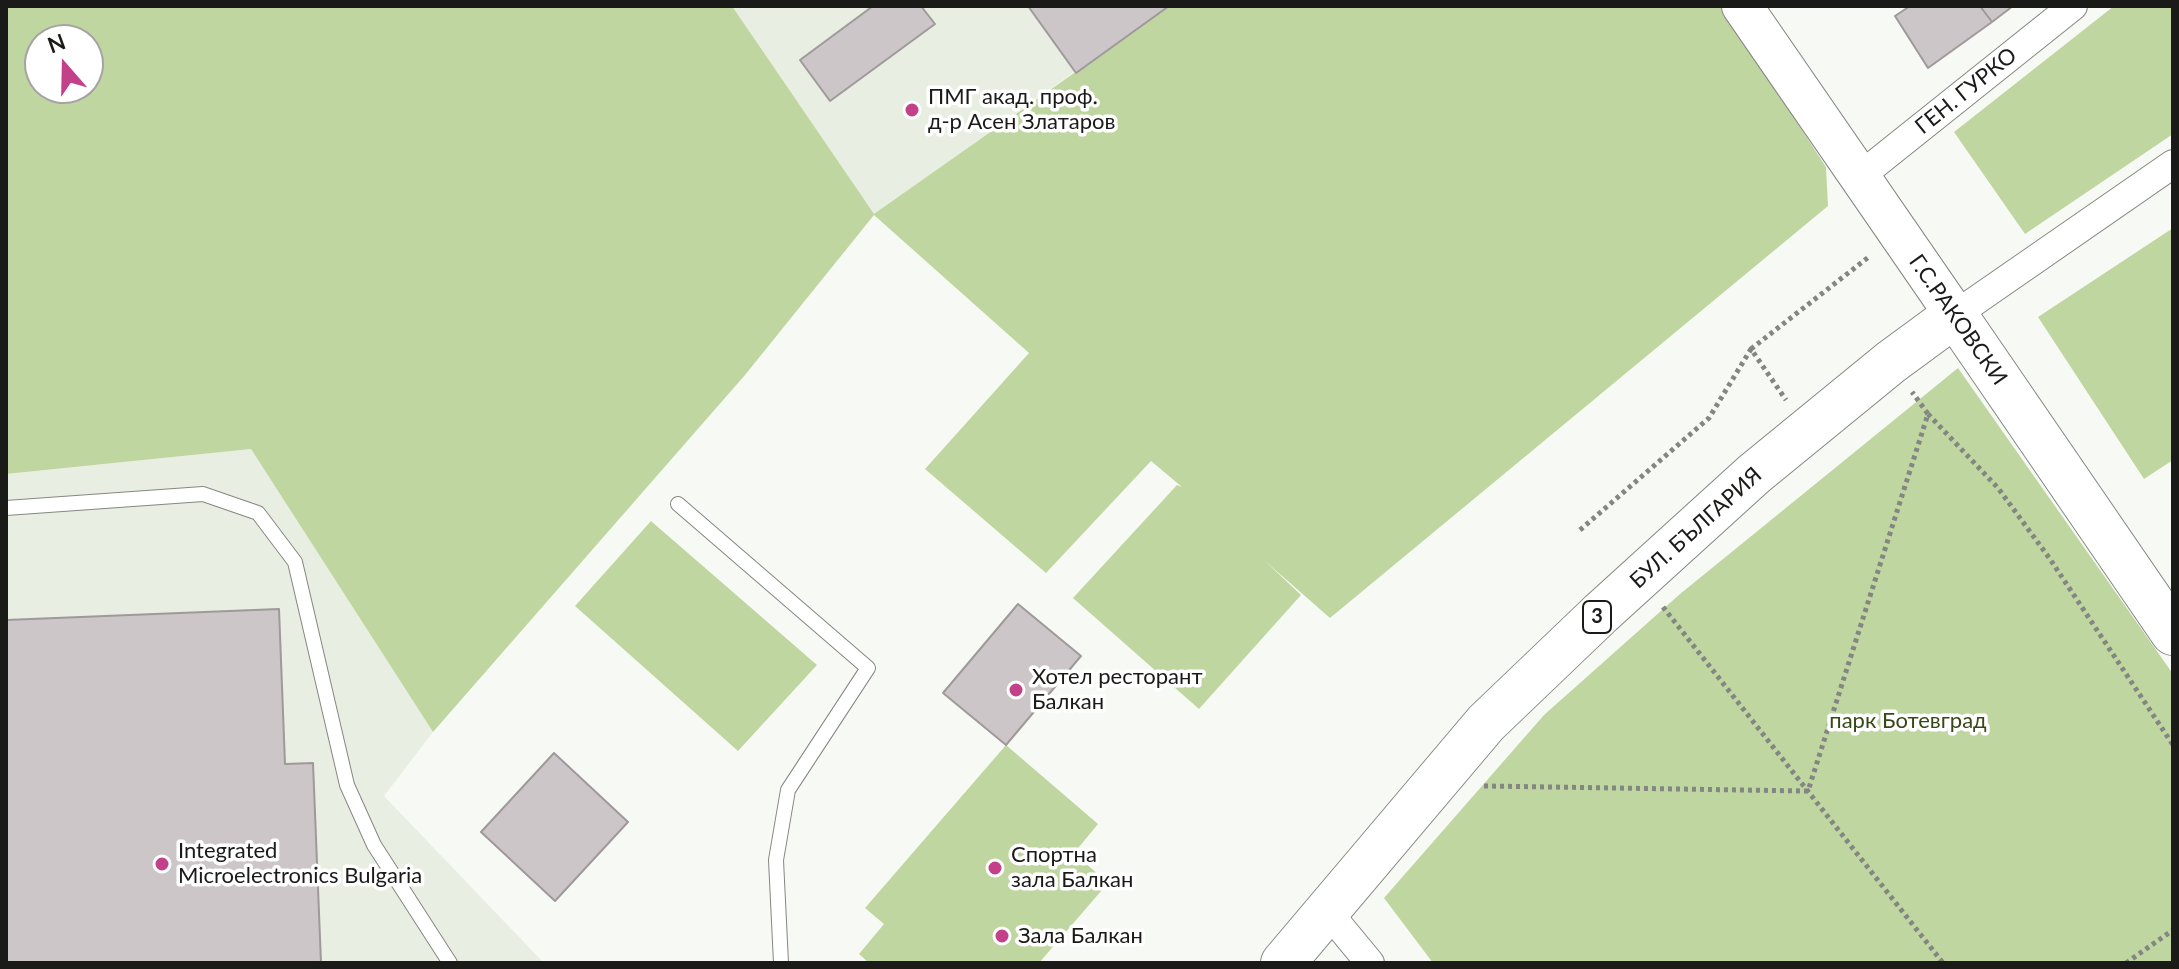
<!DOCTYPE html>
<meta charset="utf-8">
<style>
body{margin:0}
#map{position:relative;width:2179px;height:969px;overflow:hidden;background:#f7faf4;font-family:Lato,sans-serif}
canvas{display:block}
.frame{position:absolute;inset:0;border:8px solid #1a1b19;pointer-events:none}
.north{position:absolute;left:24px;top:24px;width:80px;height:80px;box-sizing:border-box;background:#fff;border:2px solid #a3a4a3;border-radius:50%;rotate:340deg;font-size:22px;font-weight:700;line-height:32px;text-align:center;color:#1a1b19}
.north::after{content:'';display:block;margin:auto;width:28px;height:36px;background:#c34189;clip-path:polygon(50% 0,100% 100%,50% 72%,0 100%)}
</style>
<div id="map">
<canvas width="2179" height="969"></canvas>
<div class="frame"></div>
<div class="north">N</div>
</div>
<script>
const ctx = document.querySelector('canvas').getContext('2d');
ctx.lineJoin = 'round';
function fillPath(path, color) { ctx.fillStyle = color; ctx.fill(path, 'evenodd'); }
function stroke(path, color, width, dash) { ctx.strokeStyle = color; ctx.lineWidth = width; ctx.lineCap = dash ? 'butt' : 'round'; ctx.setLineDash(dash || []); ctx.stroke(path); }
function label(font, color, halo, rows, align = 'center') {
  ctx.font = font + ' Lato,sans-serif'; ctx.lineWidth = 7; ctx.setLineDash([]); ctx.textBaseline = 'middle'; ctx.strokeStyle = halo; ctx.fillStyle = color; for (const [text, x, y, turn = 0] of rows) {
    ctx.save(); ctx.translate(x, y); ctx.rotate((+turn || 0) * Math.PI / 180); ctx.textAlign = isNaN(turn) ? turn : align; if (halo) ctx.strokeText(text, 0, 0); ctx.fillText(text, 0, 0); ctx.restore();
  }
}
const built = new Path2D(`
 M732 6H1166L874 215Z
 M251 449 433 732 384 796 544 963H6V474Z`);
const green = new Path2D(`
 M6 6H732L874 214 1169 6H1721L1826 167 1828 206 1330 618 1265 561 1301 595 1199 709 1073 598 1177 485 1182 487 1151 461 1046 573 925 469 1029 353 874 215 745 375 433 732 251 449 6 474ZM40 40H88V88H40Z
 M2114 6H2173V134L2025 234 1954 132Z
 M2173 228V460L2144 479 2038 317Z
 M1958 368 2173 674V963H1433L1384 898 1544 715 1680 594Z
 M651 521 817 665 738 751 575 606Z
 M1006 745 1098 824 1074 853 1108 883 1039 963H869L859 954 884 924 865 908Z`);
const building = new Path2D(`
 M873 6H921L935 24 830 101 800 60Z
 M1028 6H1169L1076 73Z
 M1910 6H1980L1992 22 1928 68 1895 16Z
 M1980 6H2013L1992 22Z
 M1018 604 1081 656 1006 745 943 693Z
 M279 609 285 764 313 763 321 963H6V620Z
 M554 753 628 822 555 901 481 832Z`);
const path = new Path2D(`
 M1751 349 1870 256
 M1928 414 1998 488 2050 559 2173 745
 M1580 530 1709 418 1751 349 1786 400
 M1663 607 1943 963
 M1484 786 1808 791 1928 414 1912 392
 M2126 963 2173 930`);
const lane = new Path2D(`
 M678 504 868 668 788 790 776 860 781 963
 M6 508 203 494 258 513 295 562 347 785 374 845 450 963`);
const street = new Path2D(`
 M1859 177 2073 6
 M1955 315 2173 164
 M1327 911 1370 963`);
const secondary = new Path2D(`
 M1742 6 1955 315`);
const primary = new Path2D(`
 M1283 963 1486 723 1601 613 1754 474 1891 362 1955 315 2173 633`);
const markers = [
 [912,110,8,"#c34189"],
 [1016,690,8,"#c34189"],
 [162,864,8,"#c34189"],
 [995,868,8,"#c34189"],
 [1002,936,8,"#c34189"]
];
const shields = [
 [1597,617,28]
];
const shieldNames = [
 ["3",1597,617]
];
const streetNames = [
 ["ГЕН. ГУРКО",1966,91,-39],
 ["Г.С.РАКОВСКИ",1958,320,55],
 ["БУЛ. БЪЛГАРИЯ",1696,528,-42]
];
const poiNames = [
 ["ПМГ акад. проф.",928,97],
 ["д-р Асен Златаров",928,122],
 ["Хотел ресторант",1032,677],
 ["Балкан",1032,702],
 ["Integrated",178,851],
 ["Microelectronics Bulgaria",178,876],
 ["Спортна",1011,855],
 ["зала Балкан",1011,880],
 ["Зала Балкан",1018,936]
];
const parkNames = [
 ["парк Ботевград",1908,721]
];
fillPath(built, '#e8eee1');
fillPath(green, '#c0d6a1');
fillPath(building, '#cdc6c9');
stroke(building, '#9f999b', 2);
stroke(lane, '#858782', 16);
stroke(street, '#858782', 30);
stroke(secondary, '#858782', 42);
stroke(primary, '#858782', 46);
stroke(path, '#848682', 5, [4, 4]);
stroke(lane, '#fff', 14);
stroke(street, '#fff', 28);
stroke(secondary, '#fff', 40);
stroke(primary, '#fff', 44);
for (const [x, y, r, color] of markers) { const dot = new Path2D(); dot.arc(x, y, r, 0, 2 * Math.PI); ctx.fillStyle = color; ctx.fill(dot); stroke(dot, '#fff', 3); }
for (const [x, y, w] of shields) { const box = new Path2D(); box.roundRect(x - w / 2, y - 16, w, 32, 6); ctx.fillStyle = '#fff'; ctx.fill(box); stroke(box, '#1a1b19', 2); }
label('bold 20px', '#1a1b19', null, shieldNames);
label('22px', '#1a1b19', '#fff', streetNames);
label('22px', '#1a1b19', '#fff', poiNames, 'left');
label('22px', '#384919', '#fff', parkNames);
</script>
